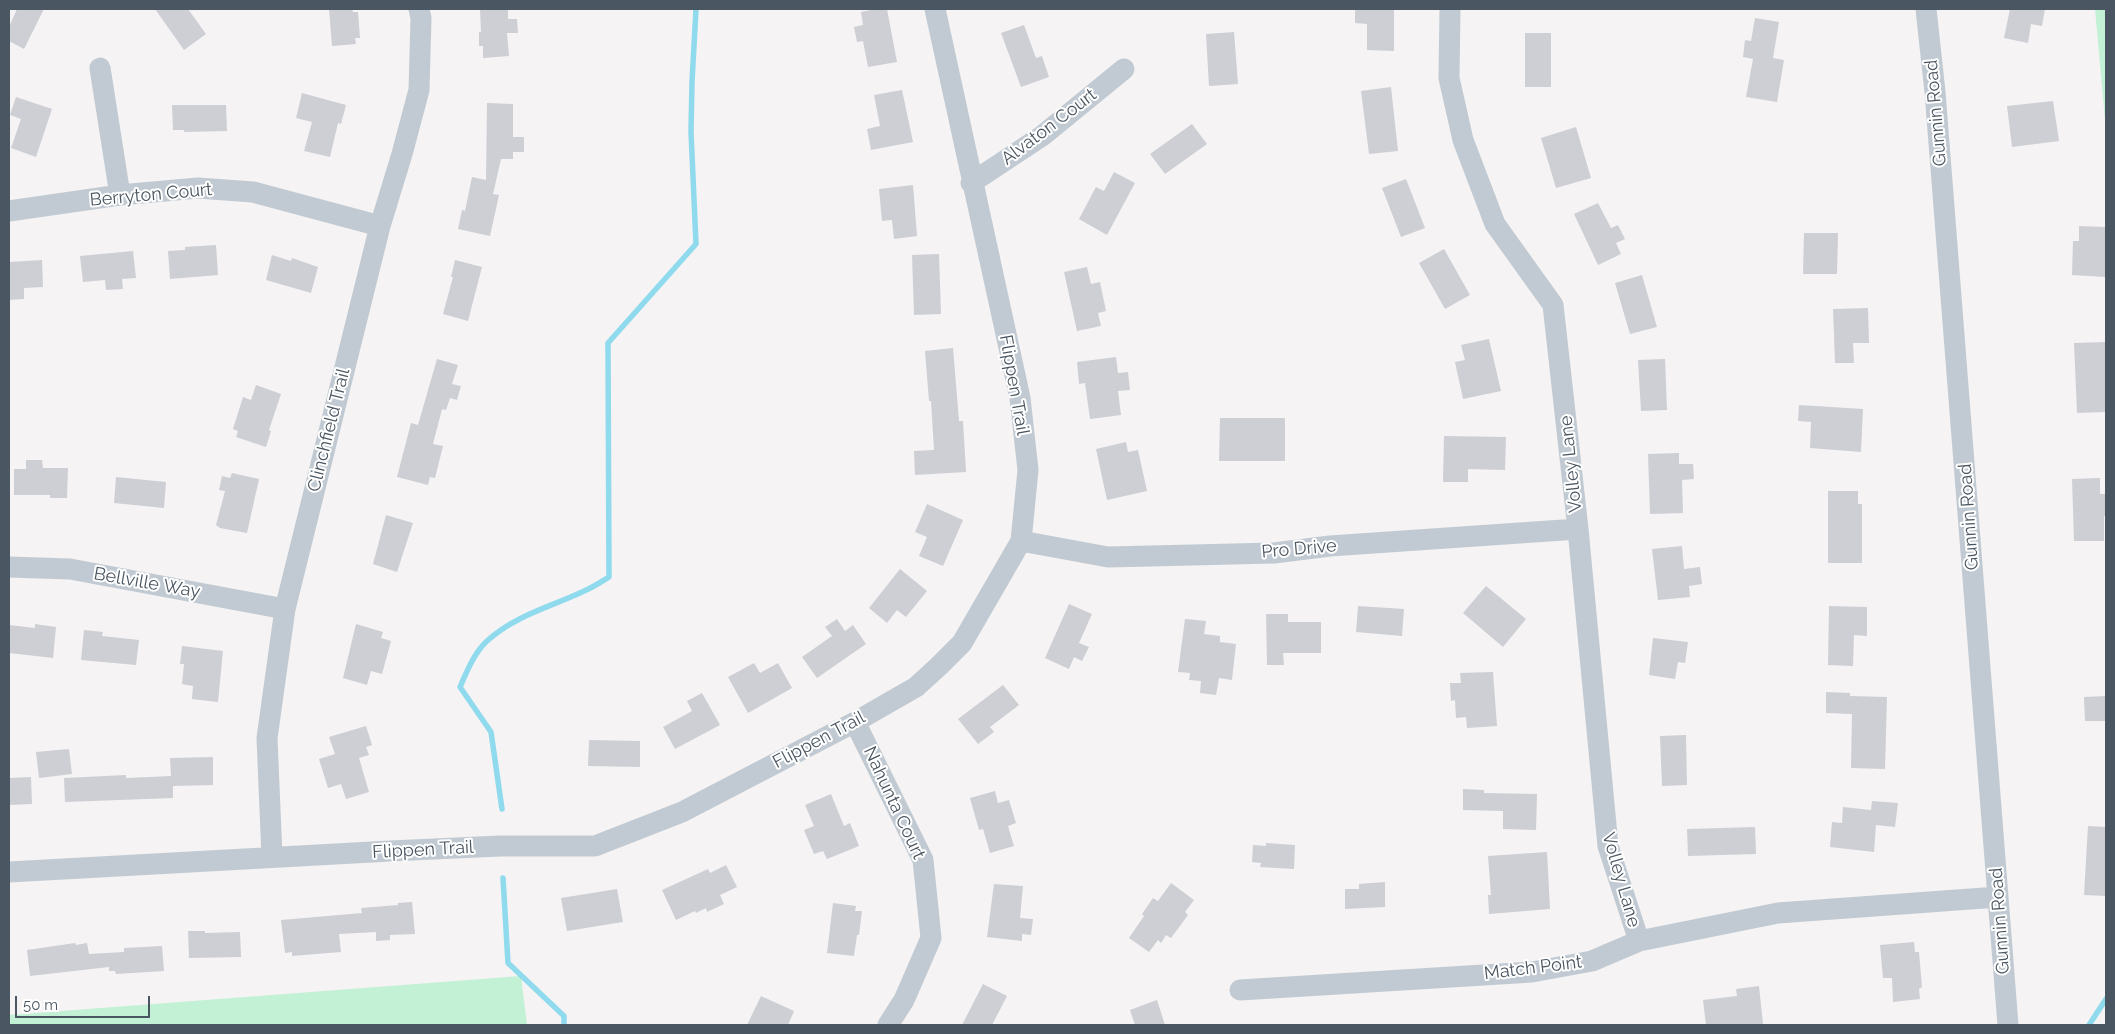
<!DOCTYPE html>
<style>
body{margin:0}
#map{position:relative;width:2115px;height:1034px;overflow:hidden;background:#f5f3f3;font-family:Raleway,sans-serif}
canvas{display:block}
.frame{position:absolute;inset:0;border:10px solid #4a5661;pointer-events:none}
.scale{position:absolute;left:15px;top:996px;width:135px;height:22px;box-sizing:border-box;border:2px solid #4a5661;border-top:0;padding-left:6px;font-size:15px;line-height:18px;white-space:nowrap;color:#4a5661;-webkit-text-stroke:4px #fff;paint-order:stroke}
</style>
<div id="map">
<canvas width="2115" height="1034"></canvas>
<div class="frame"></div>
<div class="scale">50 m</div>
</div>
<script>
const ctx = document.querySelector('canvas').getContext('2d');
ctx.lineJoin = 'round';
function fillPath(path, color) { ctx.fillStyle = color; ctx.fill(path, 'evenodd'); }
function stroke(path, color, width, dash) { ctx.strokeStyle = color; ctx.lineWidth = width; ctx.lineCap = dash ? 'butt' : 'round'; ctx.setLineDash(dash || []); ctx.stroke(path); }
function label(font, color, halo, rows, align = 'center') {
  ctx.font = font + ' Raleway,sans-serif'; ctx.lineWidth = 4; ctx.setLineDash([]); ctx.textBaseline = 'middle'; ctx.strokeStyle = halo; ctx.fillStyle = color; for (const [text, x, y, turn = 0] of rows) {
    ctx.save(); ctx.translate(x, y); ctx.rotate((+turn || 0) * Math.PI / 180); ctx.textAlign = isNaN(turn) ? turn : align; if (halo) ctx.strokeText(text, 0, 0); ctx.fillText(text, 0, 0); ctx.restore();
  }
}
const green = new Path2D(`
 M2095 9H2106V131Z
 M521 976 527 1025H9V1015Z`);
const stream = new Path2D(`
 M502 809 491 732 460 687C467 671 474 653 487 641 514 616 550 607 582 592 592 588 601 582 609 577L608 343 696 244 691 132 692 82 696 9
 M503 878 508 963 564 1016V1025
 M2089 1025 2106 999`);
const building = new Path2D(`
 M17 9H44L24 49 9 41V27Z
 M155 9H188L206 34 184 50Z
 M329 9H352L353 12H358L360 38H355L356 44 332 46Z
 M480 9H508V19H517L518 33H507L509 56 483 58V46H479V32H481Z
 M876 9H887L897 62 868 67 863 41 857 42 854 27 863 25 861 12Z
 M1355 9H1394V51L1367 50V24L1355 23Z
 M2010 9H2045L2042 26 2031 24 2028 43 2004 38Z
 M1755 18 1779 22 1773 58 1784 60 1777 102 1746 97 1753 59 1743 57 1745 40 1751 41Z
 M1024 25 1036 58 1042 56 1049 77 1021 87 1001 33Z
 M1234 32 1238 84 1209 86 1206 34Z
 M1525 33H1551V87H1525Z
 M1391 87 1398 151 1369 154 1361 91Z
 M902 90 913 142 871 150 867 129 880 126 874 95Z
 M302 93 346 105 341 124 338 123 330 157 304 151 312 122 296 118Z
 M16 97 52 109 36 157 11 148 21 119 10 115Z
 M2053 101 2059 141 2012 147 2007 106Z
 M487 103 513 104V137H524V152H513V159H501L493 194 499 195 490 236 458 229 462 210 465 211 472 177 486 180Z
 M172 105H226L227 131 184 132V130H173Z
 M1192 124 1207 144 1165 174 1150 154Z
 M1576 127 1591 178 1556 188 1541 138Z
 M1114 172 1135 183 1107 235 1079 219 1096 187 1104 191Z
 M1406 179 1425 228 1401 237 1382 188Z
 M913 185 917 236 894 239 892 220 882 221 879 189Z
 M1598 203 1611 228 1618 225 1625 239 1616 243 1621 254 1598 265 1574 214Z
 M2079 226 2106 227V277L2072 275 2073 241H2079Z
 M1804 233H1838L1837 274H1803Z
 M216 245 218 275 170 279 168 251 185 250V247Z
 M1444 249 1470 295 1445 309 1419 263Z
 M133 251 136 278 122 279 123 289 106 290 105 280 83 282 80 256Z
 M939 254 941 314 914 315 912 255Z
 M272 255 291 261 292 258 318 267 311 293 266 280Z
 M42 260 43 287 24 288V299L9 300V262Z
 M455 260 482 267 468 321 443 314 453 277H451Z
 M1087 267 1091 284 1100 282 1106 311 1098 313 1101 326 1077 331 1064 272Z
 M1642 275 1657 327 1630 334 1615 283Z
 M1868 308 1869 343H1853L1854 363H1835L1833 309Z
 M1489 339 1501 391 1463 399 1455 362 1465 360 1461 345Z
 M2106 342V412L2077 413 2074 343Z
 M953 348 959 421H963L966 472 915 475 914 451 934 450 931 401H929L925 351Z
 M1116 357 1118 373 1128 372 1130 390 1118 391 1121 415 1090 419 1085 383 1079 384 1077 362Z
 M437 359 458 365 452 384 461 386 457 400 450 398 446 410 442 409 433 444 443 446 435 478 430 477 428 485 397 477 411 423 418 425Z
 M1665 359 1667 410 1641 411 1638 360Z
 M256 385 281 394 269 430 271 431 266 447 236 437 238 431 233 429 243 397 251 400Z
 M1799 405 1863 409 1861 452 1810 448 1811 422 1798 421Z
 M1220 418H1285V461H1219Z
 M1444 436 1506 437 1505 470 1468 469V482H1443Z
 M1126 442 1128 452 1138 450 1147 491 1107 500 1096 449Z
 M1679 453V464H1693L1694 479 1682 480 1683 513 1650 514 1648 454Z
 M26 460H42L43 468H68L67 498H50V495H14V469H26Z
 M232 473 259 479 247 533 220 528 216 525 225 491 219 490 222 476 230 478Z
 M116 477 166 482 164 508 114 503Z
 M2100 478V494H2106V516H2104V541H2074L2072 479Z
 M1828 491H1858V504H1862V563H1828Z
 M927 504 963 520 943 566 919 556 927 537 915 532Z
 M386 515 413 523 397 572 373 564Z
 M1682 546 1684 569 1700 567 1702 584 1689 586 1690 597 1658 600 1652 549Z
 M900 569 927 591 906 617 897 610 887 623 869 608Z
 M1486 586 1526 619 1503 647 1463 613Z
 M1069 604 1092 614 1079 643 1089 647 1082 661 1074 657 1069 669 1045 658Z
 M1358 606 1404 609 1402 636 1356 632Z
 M1829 606 1867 607V636L1854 635 1853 666 1828 665Z
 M1266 614H1288V622H1321V653H1283L1284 665H1267Z
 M837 619 845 631 853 625 866 644 817 678 802 657 832 636 825 627Z
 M1185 619 1206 621 1204 634 1220 636V642L1236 644 1232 680 1219 678 1216 695 1200 693 1201 681 1189 680 1190 673 1178 672Z
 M35 624 56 627 53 658 9 653V625L35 628Z
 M356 624 383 632 381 638 391 641 382 674 371 671 367 685 343 678Z
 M84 630 103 632 102 636 139 640 136 665 81 660Z
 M1653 638 1688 642 1685 663 1678 662 1675 679 1649 675Z
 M182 646 223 651 218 702 192 699 193 686 182 684 184 664H180Z
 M754 663 760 673 778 663 792 688 748 713 728 677Z
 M1493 672 1497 726 1467 728 1466 717 1456 718 1455 700 1451 701 1450 683H1461L1460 673Z
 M1003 685 1019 705 990 727 994 732 978 744 958 719Z
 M1826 692 1850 693V696L1887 697 1885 769 1851 768 1852 714 1826 713Z
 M702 693 720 725 675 749 663 727 692 711 687 701Z
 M2106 696V721H2085L2084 697Z
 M366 726 372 745 366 747 369 755 359 758 369 792 346 799 341 784 328 788 319 759 335 754 329 737Z
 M1686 735 1687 785 1662 786 1660 736Z
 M589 740 640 741V767L588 766Z
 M69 749 72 774 39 778 36 752Z
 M213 757V785L173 786V798L65 802 64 778 126 775V778L171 776 170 758Z
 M31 777 32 804 9 805V778Z
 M1463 789 1484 790V793L1537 794 1536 830 1503 829V811L1463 810Z
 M995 791 998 803 1009 800 1016 823 1008 826 1014 846 990 853 983 829 979 830 970 798Z
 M831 794 844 826 850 823 859 846 827 859 823 851 814 854 804 830 814 826 805 805Z
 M1872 801 1898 803 1895 827 1876 825 1874 852 1830 847 1832 822 1842 823 1843 807 1871 810Z
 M2088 826 2106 827V896L2084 895Z
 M1755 827 1756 854 1688 856 1687 829Z
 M1266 843 1295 845 1294 869 1260 867 1261 863 1252 862 1253 845 1266 846Z
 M1547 852 1550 909 1489 914 1488 895H1491L1488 856Z
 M726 865 737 887 720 895 724 904 707 912 706 908 696 913 695 911 676 920 662 890 708 869 710 873Z
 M1385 882V907L1345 909V889H1359V884Z
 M1171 883 1194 900 1185 912 1188 915 1171 938 1166 935 1161 943 1158 940 1149 952 1129 938 1144 916 1142 914 1153 898 1158 901Z
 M994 884 1023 886 1020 918 1033 919 1031 935 1022 934V941L987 937Z
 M617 889 623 922 567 931 561 898Z
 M412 902 415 934 390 935V940L376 941V932L339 934 341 952 292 956V952L285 953 281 920 362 913 361 908 398 905V903Z
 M833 903 856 906 855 911H862L859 935H857L854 956 827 953Z
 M188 931H205V933L240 932 241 957 189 958Z
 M1914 942 1915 952H1919L1922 987 1919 989 1920 999 1893 1002 1892 978H1883L1880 945Z
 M75 943 76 945 87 943 89 954 124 952V948L162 946 164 971 116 974 115 971H109V967L30 976 27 950Z
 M983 984 1007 996 992 1025H962Z
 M1759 986 1763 1024 1706 1025 1703 1000 1737 996 1736 989Z
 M761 996 794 1011 788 1025H747Z
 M1157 1000 1165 1025H1135L1130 1010Z`);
const minor = new Path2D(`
 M1450 9 1449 78 1463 140 1495 224 1553 305 1578 529 1608 846 1639 941
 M1926 9 1935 92 2008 1025
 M100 68 120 195
 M971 183 1042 136 1124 69
 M9 211 120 195 198 188 253 192 380 226
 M1021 541 1108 557 1274 553 1330 546 1578 529
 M9 567 70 569 285 609
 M855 722 923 860 931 938 904 1000 888 1025
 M272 857 267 738 285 609 380 226 402 154 419 90 421 18 419 9
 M9 872 390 851 500 846H595L682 812 855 722 916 687 939 666 962 643 1021 541 1028 470 1020 398 935 9
 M1240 990 1532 972 1592 961 1639 941 1778 913 1998 897`);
const streetNames = [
 ["Gunnin Road",1936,113,-95],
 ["Alvaton Court",1049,127,-37],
 ["Berryton Court",151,195,-5],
 ["Flippen Trail",1014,385,80],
 ["Clinchfield Trail",329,430,-76],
 ["Volley Lane",1571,464,-96],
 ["Gunnin Road",1969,517,-94],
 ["Pro Drive",1299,549,-5],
 ["Bellville Way",147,583,10],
 ["Flippen Trail",819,740,-28],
 ["Nahunta Court",894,803,65],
 ["Flippen Trail",423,850,-3],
 ["Volley Lane",1621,880,74],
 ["Gunnin Road",2000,921,-94],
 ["Match Point",1533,968,-7]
];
fillPath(green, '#c3f1d5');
stroke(stream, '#90daee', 5.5);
fillPath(building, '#cdcfd5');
stroke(minor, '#c1cad2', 21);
label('18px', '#4a5661', '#fff', streetNames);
</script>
